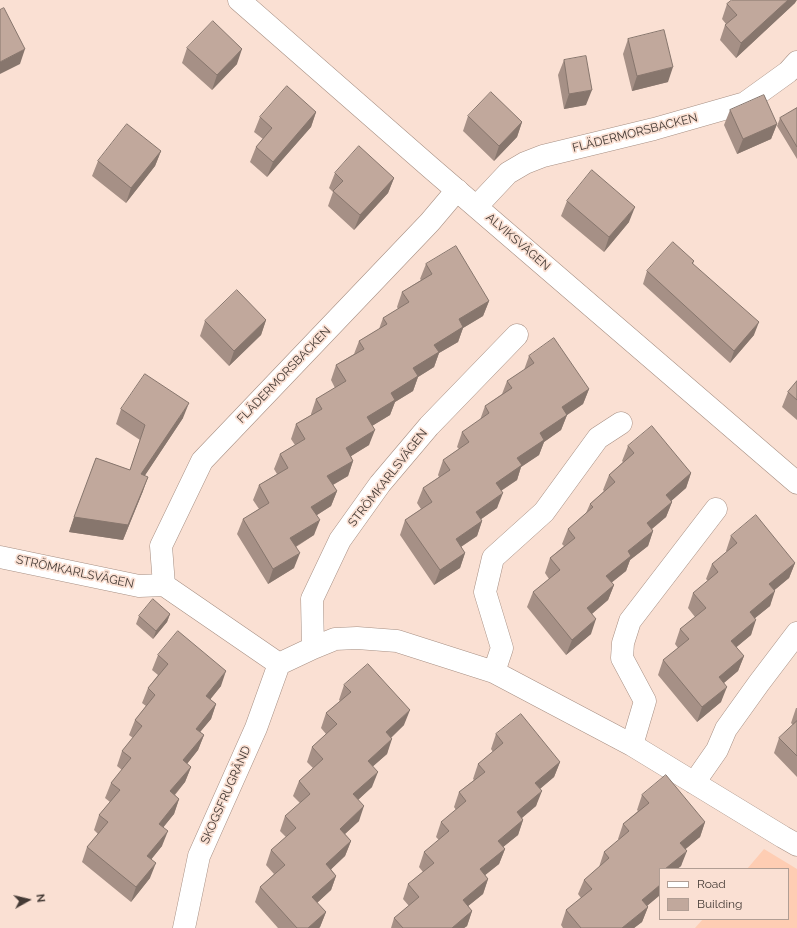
<!DOCTYPE html>
<meta charset="utf-8">
<style>
body{margin:0}
#map{position:relative;width:797px;height:928px;overflow:hidden;background:#fae0d3;font-family:Raleway,sans-serif}
canvas{display:block}
.legend{position:absolute;left:659px;top:868px;width:130px;height:52px;box-sizing:border-box;background:#fae0d3;border:1px solid #b19e94;margin:0;padding:5px 7px;list-style:none;font-size:12px;color:#443a35}
.legend li{display:flex;align-items:center;gap:8px;height:20px}
.legend b{width:20px;border:1px solid #b19e94}
.north{position:absolute;left:8px;top:880px;width:40px;height:40px;-webkit-text-stroke:3px #fae0d3;paint-order:stroke;rotate:82deg;font-size:11px;font-weight:700;line-height:16px;text-align:center;color:#443a35}
.north::after{content:'';display:block;margin:auto;width:14px;height:18px;background:#443a35;clip-path:polygon(50% 0,100% 100%,50% 72%,0 100%)}
</style>
<div id="map">
<canvas width="797" height="928"></canvas>
<ul class="legend">
<li><b style="height:5px;background:#fff"></b>Road</li>
<li><b style="height:11px;background:#c1a89c"></b>Building</li>
</ul>
<div class="north">N</div>
</div>
<script>
const ctx = document.querySelector('canvas').getContext('2d');
ctx.lineJoin = 'round';
function fillPath(path, color) { ctx.fillStyle = color; ctx.fill(path, 'evenodd'); }
function stroke(path, color, width, dash) { ctx.strokeStyle = color; ctx.lineWidth = width; ctx.lineCap = dash ? 'butt' : 'round'; ctx.setLineDash(dash || []); ctx.stroke(path); }
function label(font, color, halo, rows, align = 'center') {
  ctx.font = font + ' Raleway,sans-serif'; ctx.lineWidth = 3.5; ctx.setLineDash([]); ctx.textBaseline = 'middle'; ctx.strokeStyle = halo; ctx.fillStyle = color; for (const [text, x, y, turn = 0] of rows) {
    ctx.save(); ctx.translate(x, y); ctx.rotate((+turn || 0) * Math.PI / 180); ctx.textAlign = isNaN(turn) ? turn : align; if (halo) ctx.strokeText(text, 0, 0); ctx.fillText(text, 0, 0); ctx.restore();
  }
}
const green = new Path2D(`
 M764 849 797 869V928H695L703 919H788V869H747Z`);
const street = new Path2D(`
 M477 206 508 173 525 163 543 156 654 129 745 103 788 72 797 62
 M0 557 139 586 164 585 279 664 313 648 335 639 357 638 397 641 494 672 632 745 783 837 797 845
 M164 585 161 546 202 461 430 222 457 190
 M313 648 312 599 340 540 380 484 429 426 517 335
 M494 672 502 648 485 592 493 558 544 512 598 438 621 423
 M632 745 645 701 622 658 623 643 630 621 716 509
 M694 783 717 750 726 729 759 683 797 633
 M184 928 199 856 256 728 279 664`);
const secondary = new Path2D(`
 M239 0 431 168 797 483`);
const wall = new Path2D(`
 M795 3 736 58 720 40 725 25 726 24 722 19 727 4Z
 M628 39 668 82 632 91 623 54Z
 M187 48 237 64 212 90 182 63Z
 M564 60 586 105 564 109 558 75Z
 M797 108V159L777 126 780 118Z
 M730 110 777 124 771 139 737 154 724 125Z
 M316 112 311 127 267 177 250 162 256 147 263 139 254 132 260 117Z
 M468 116 522 122 517 137 494 161 463 131Z
 M161 151 155 166 126 203 92 176 98 161Z
 M335 173 394 178 388 193 354 230 328 206 333 192 329 188Z
 M567 201 629 222 604 252 561 216Z
 M694 261 693 264 754 335 730 363 643 284 647 271Z
 M426 264 489 301 483 316 463 328 458 342 439 353 434 367 418 377 413 391 395 402 390 415 372 426 369 445 351 456 353 461 348 476 333 485 337 491 331 506 317 515 314 535 296 547 294 568 268 584 237 534 243 519 259 509 253 500 259 485 277 474 274 469 280 454 295 445 291 439 296 424 311 415V414L316 399 335 388 331 380 336 365 354 354 359 341 379 329 383 318 398 309 397 307 402 292 421 280 420 279Z
 M266 320 261 335 229 366 200 336 205 321Z
 M529 356 589 389 583 404 567 415 561 430 544 442 539 455 521 467 517 480 501 491 497 508 481 519 482 521 477 536 461 547 465 553 460 568 434 585 400 535 405 520 421 509 417 503 423 488 439 477 438 475 443 460 459 449 457 447 462 432 480 420 485 406 502 394 507 381 524 370Z
 M797 381V420L782 407 788 392Z
 M121 409 183 418 145 475 143 491 123 540 69 532 96 458 130 470 140 440 116 424Z
 M628 446 691 473 686 488 671 501 672 502 666 517 652 529 653 531 648 546 630 560 626 571 611 583 614 585 608 600 592 614 591 634 566 655 527 607 533 592 549 579 545 573 550 558 564 546 562 544 568 529 586 513 590 504 604 491 603 490 609 475 623 462 622 461Z
 M731 536 795 563 789 578 774 590 770 606 755 618 751 635 736 647 744 656 738 671 724 683 721 702 697 722 658 675 663 660 678 648 675 644 680 629 695 617 688 608 693 593 708 581 706 579 712 564 727 552 726 551Z
 M170 614 167 622 153 639 136 624 139 616Z
 M158 655 221 686 210 699 216 704 211 719 200 732 204 735 198 750 187 764 191 767 185 782 175 795 179 799 174 814 163 827 162 846 151 859 150 878 131 902 82 862 87 847 98 834 94 830 99 815 110 802 105 798 111 783 122 770 117 766 122 751 133 738 129 735 135 720 146 706 142 703 148 688 158 675 152 670Z
 M344 685 404 725 391 738 387 754 373 766 372 787 358 800 359 821 345 834 351 841 345 856 331 869 336 876 331 890 317 903 326 912 320 927 319 928H278L255 902 260 887 274 874 266 865 271 850 286 837 280 831 285 816 300 803 293 796 299 781 313 768 307 762 312 747 326 734 321 728 326 713 340 701 339 700Z
 M796 708H797V777L774 753 779 738 793 725 791 723Z
 M496 734 560 762 554 777 540 789 536 806 522 818 523 820 518 835 503 847 505 849 499 864 485 875 488 879 483 894 468 906 472 911 467 926 464 928H391L394 918 409 906 403 899 408 884 423 872 419 867 424 852 439 840 436 837 441 822 456 810 454 807 459 792 474 780 473 779 478 764 493 752 491 749Z
 M642 795 705 822 700 837 685 849 681 866 677 869H660V895L647 906 648 907 642 922 634 928H563L561 925 566 910 581 898 578 894 584 880 599 867 604 852 619 840 618 839 623 824 638 811 637 810Z`);
const shadedWall = new Path2D(`
 M788 0H797L795 3 736 58 741 43Z
 M25 49 20 64 0 74V62Z
 M242 49 237 64 212 90 217 75Z
 M673 67 668 82 632 91 637 76Z
 M592 90 586 105 564 109 569 94Z
 M316 112 311 127 267 177 273 162Z
 M522 122 517 137 494 161 499 146Z
 M777 124 771 139 737 154 743 139Z
 M161 151 155 166 126 203 131 188Z
 M394 178 388 193 354 230 360 215Z
 M635 207 629 222 604 252 609 237Z
 M489 301 483 316 463 328 458 342 439 353 434 367 418 377 413 391 395 402 390 415 362 432 367 417 391 393 434 345 459 319Z
 M266 320 261 335 229 366 234 351Z
 M759 322 754 335 730 363 734 351Z
 M589 389 583 404 567 415 561 430 544 442 539 455 521 467 517 480 490 498 496 483 540 433 562 407Z
 M189 403 183 418 136 489 141 474Z
 M375 430 369 445 340 463 346 448Z
 M353 461 348 476 322 491 327 476Z
 M691 473 686 488 661 510 666 495Z
 M148 477 143 491 123 540 69 532 74 517Z
 M337 491 331 506 306 522 311 507Z
 M503 493 497 508 470 527 476 512Z
 M672 502 666 517 641 538 647 523Z
 M320 520 314 535 285 553 290 538Z
 M482 521 477 536 450 554 456 539Z
 M653 531 648 546 630 560 626 571 601 591 606 576 628 551Z
 M300 553 294 568 268 584 273 569Z
 M465 553 460 568 434 585 440 570Z
 M795 563 789 578 764 599 769 584Z
 M614 585 608 600 581 623 587 608Z
 M775 591 770 606 744 627 750 612Z
 M170 614 167 622 153 639 156 631Z
 M596 619 591 634 566 655 572 640Z
 M756 620 751 635 726 656 731 641Z
 M744 656 738 671 713 692 719 677Z
 M226 671 221 686 201 711 206 696Z
 M727 687 721 702 697 722 702 707Z
 M216 704 211 719 190 744 196 729Z
 M410 710 404 725 381 747 386 732Z
 M204 735 198 750 178 775 183 760Z
 M392 739 387 754 362 776 368 761Z
 M560 762 554 777 529 798 535 783Z
 M191 767 185 782 165 806 170 791Z
 M378 772 372 787 348 809 353 794Z
 M542 791 536 806 511 827 517 812Z
 M179 799 174 814 154 839 159 824Z
 M364 806 359 821 334 844 340 829Z
 M523 820 518 835 492 856 498 841Z
 M705 822 700 837 675 858 680 843Z
 M168 831 162 846 142 871 147 856Z
 M351 841 345 856 321 879 326 864Z
 M505 849 499 864 474 884 480 869Z
 M687 851 681 866 677 869H665Z
 M156 863 150 878 131 902 136 887Z
 M336 876 331 890 307 912 312 897Z
 M488 879 483 894 457 915 463 900Z
 M660 885V895L636 915 642 900Z
 M648 907 642 922 634 928H622Z
 M472 911 467 926 464 928H452Z
 M326 912 320 927 319 928H308Z`);
const building = new Path2D(`
 M732 0H788L741 43 725 25 737 15 727 4Z
 M4 8 25 49 0 62V10Z
 M213 21 242 49 217 75 187 48Z
 M664 30 673 67 637 76 628 39Z
 M586 56 592 90 569 94 564 60Z
 M287 86 316 112 273 162 256 147 272 128 260 117Z
 M491 92 522 122 499 146 468 116Z
 M764 95 777 124 743 139 730 110Z
 M797 108V147L780 118Z
 M127 124 161 151 131 188 98 161Z
 M359 146 394 178 360 215 333 191 343 181 335 173Z
 M592 170 635 207 609 237 567 201Z
 M673 242 694 261 692 263 759 322 734 351 647 271Z
 M456 246 489 301 459 319 463 327 434 345 439 352 413 368 418 376 391 393 395 400 367 417 375 430 346 448 353 461 327 476 337 491 311 507 320 520 290 538 300 553 273 569 243 519 269 503 259 485 288 468 280 454 305 439 296 424 322 409 316 399 346 381 336 365 364 349 359 341 387 324 383 318 409 302 402 292 432 274 426 264Z
 M237 290 266 320 234 351 205 321Z
 M554 338 589 389 562 407 567 415 540 433 544 440 517 458 522 465 496 483 503 493 476 512 482 521 456 539 465 553 440 570 405 520 432 502 423 488 450 470 443 460 469 442 462 432 489 413 485 406 512 388 507 381 534 363 529 356Z
 M145 374 189 403 141 474 148 477 128 525 74 517 96 458 130 470 145 425 121 409Z
 M797 381V400L788 392Z
 M652 426 691 473 666 495 672 502 647 523 653 531 628 551 631 556 606 576 614 585 587 608 596 619 572 640 533 592 560 570 550 558 575 538 568 529 593 507 590 504 615 482 609 475 634 453 628 446Z
 M756 515 795 563 769 584 775 591 750 612 756 620 731 641 744 656 719 677 727 687 702 707 663 660 689 639 680 629 706 608 693 593 718 572 712 564 737 543 731 536Z
 M153 599 170 614 156 631 139 616Z
 M178 631 226 671 206 696 216 704 196 729 204 735 183 760 191 767 170 791 179 799 159 824 168 831 147 856 156 863 136 887 87 847 108 822 99 815 120 790 111 783 131 758 122 751 142 726 135 720 155 695 148 688 168 664 158 655Z
 M368 664 410 710 386 732 392 739 368 761 378 772 353 794 364 806 340 829 351 841 326 864 336 876 312 897 326 912 308 928H297L260 887 285 865 271 850 296 828 285 816 310 794 299 781 323 759 312 747 337 724 326 713 351 692 344 685Z
 M521 714 560 762 535 783 542 791 517 812 523 820 498 841 505 849 480 869 488 879 463 900 472 911 452 928H403L394 918 419 897 408 884 434 863 424 852 449 831 441 822 466 801 459 792 485 772 478 764 503 743 496 734Z
 M797 721V756L779 738Z
 M666 775 705 822 680 843 687 851 665 869H660V885L642 900 648 907 622 928H581L566 910 592 889 584 880 609 858 604 852 629 831 623 824 649 803 642 795Z`);
const streetNames = [
 ["FLÄDERMORSBACKEN",635,133,-14],
 ["ALVIKSVÄGEN",518,242,41],
 ["FLÄDERMORSBACKEN",284,375,-46],
 ["STRÖMKARLSVÄGEN",388,478,-52],
 ["STRÖMKARLSVÄGEN",75,572,12],
 ["SKOGSFRUGRÄND",226,795,-66]
];
fillPath(green, '#fecdb3');
stroke(street, '#a78f83', 23);
stroke(secondary, '#a78f83', 23);
stroke(street, '#fff', 22);
stroke(secondary, '#fff', 22);
fillPath(wall, '#a69086');
fillPath(shadedWall, '#87766d');
fillPath(building, '#c1a89c');
stroke(building, '#87766d', 1);
label('12px', '#443a35', '#fae0d3', streetNames);
</script>
